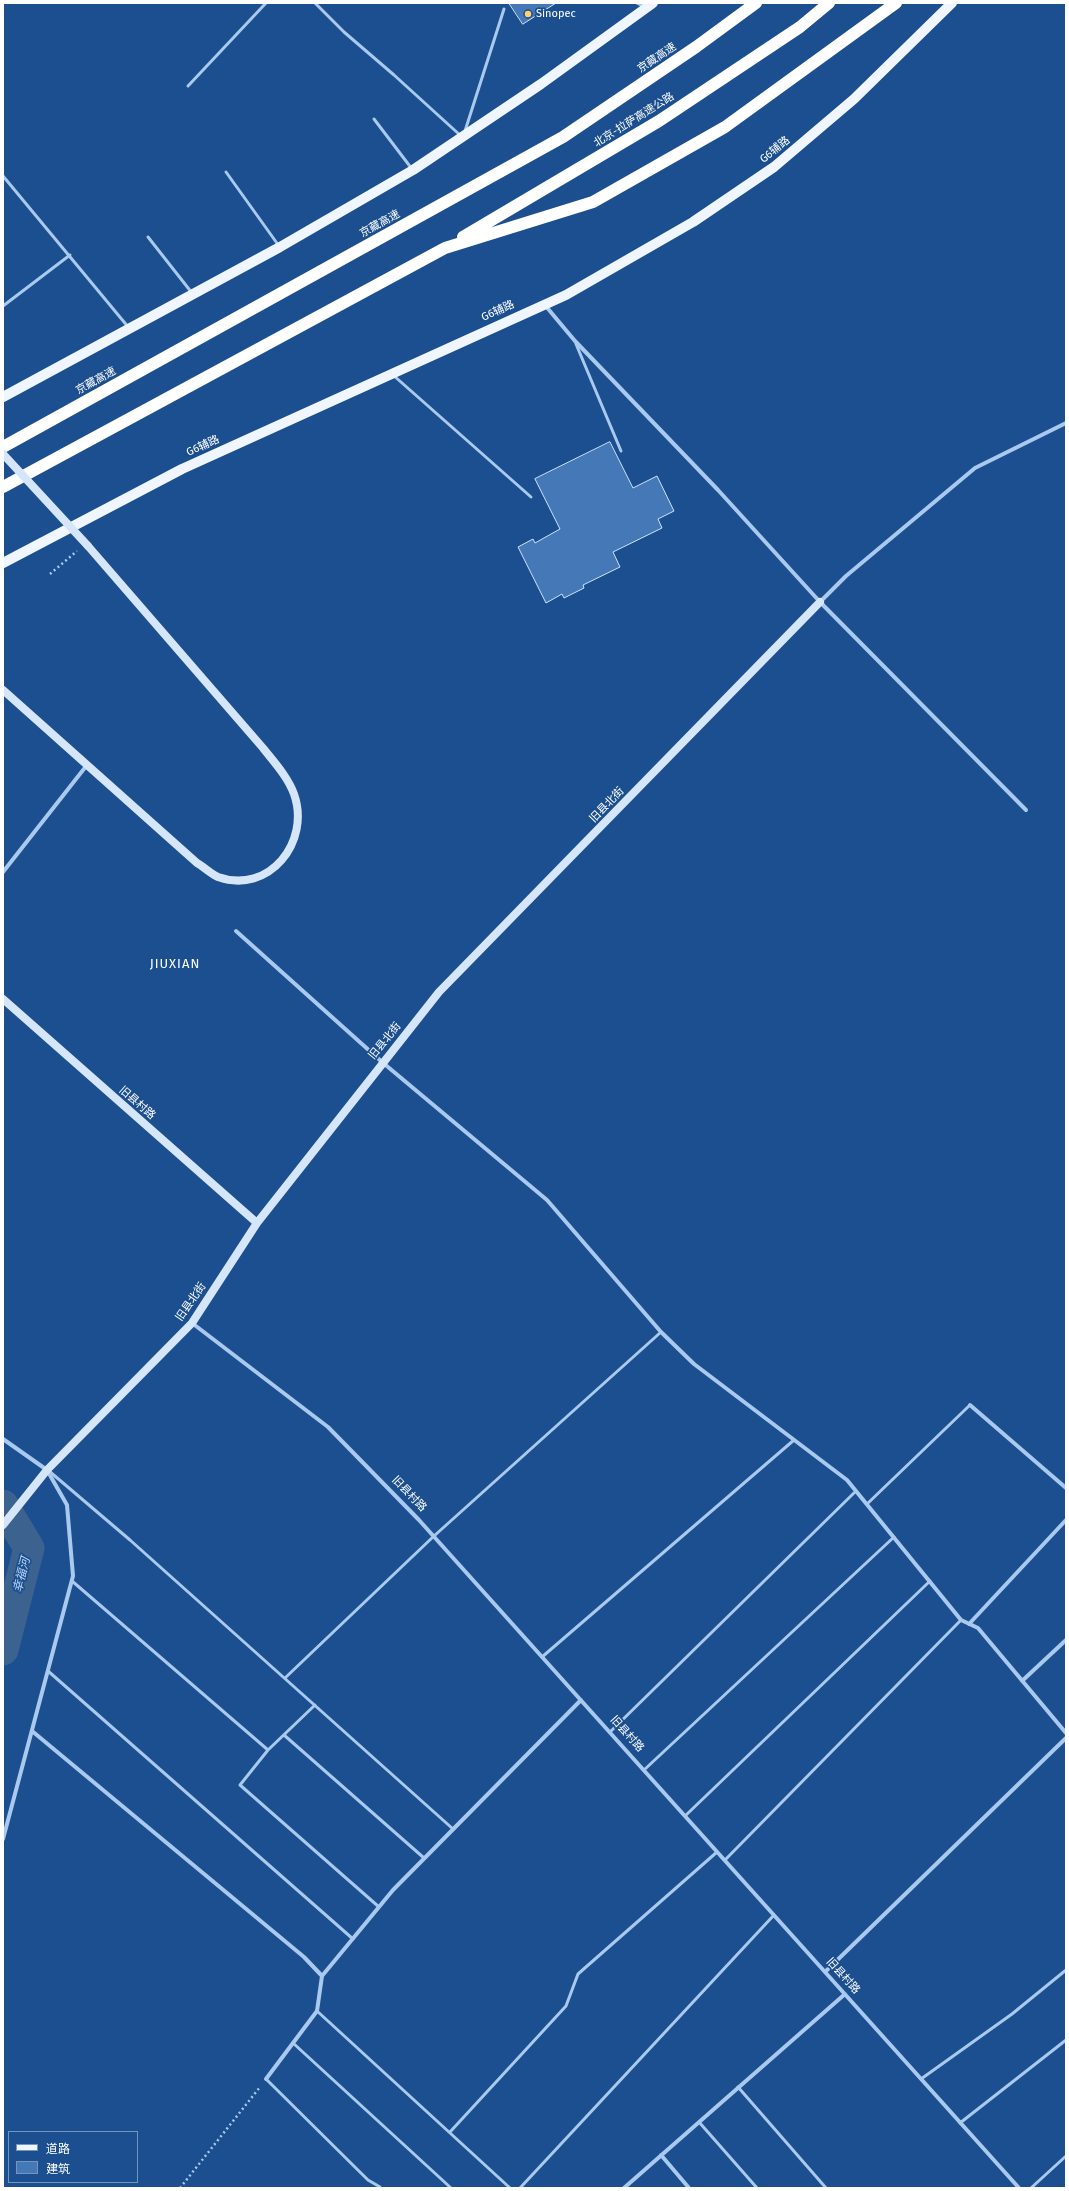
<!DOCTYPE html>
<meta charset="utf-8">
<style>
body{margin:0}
#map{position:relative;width:1069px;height:2191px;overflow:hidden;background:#1b4f8f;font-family:"Fira Sans","Noto Sans SC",sans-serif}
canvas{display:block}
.frame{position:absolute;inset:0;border:4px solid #fff;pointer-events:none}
.legend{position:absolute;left:8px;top:2131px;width:130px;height:52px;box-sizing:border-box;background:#1b4f8f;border:1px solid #7695bc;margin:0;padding:5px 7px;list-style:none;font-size:12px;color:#fff}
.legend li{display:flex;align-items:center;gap:8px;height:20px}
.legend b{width:20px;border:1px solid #7695bc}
</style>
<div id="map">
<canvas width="1069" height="2191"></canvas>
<div class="frame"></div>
<ul class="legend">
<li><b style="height:5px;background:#f0f6ff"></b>道路</li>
<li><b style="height:11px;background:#4478b7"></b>建筑</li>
</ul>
</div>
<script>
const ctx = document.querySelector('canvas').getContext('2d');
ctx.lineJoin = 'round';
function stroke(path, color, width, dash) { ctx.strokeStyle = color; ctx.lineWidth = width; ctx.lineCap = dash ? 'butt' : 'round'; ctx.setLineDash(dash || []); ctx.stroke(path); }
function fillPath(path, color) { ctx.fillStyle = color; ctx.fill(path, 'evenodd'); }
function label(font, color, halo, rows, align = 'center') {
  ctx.font = font + ' "Fira Sans","Noto Sans SC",sans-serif'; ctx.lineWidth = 3.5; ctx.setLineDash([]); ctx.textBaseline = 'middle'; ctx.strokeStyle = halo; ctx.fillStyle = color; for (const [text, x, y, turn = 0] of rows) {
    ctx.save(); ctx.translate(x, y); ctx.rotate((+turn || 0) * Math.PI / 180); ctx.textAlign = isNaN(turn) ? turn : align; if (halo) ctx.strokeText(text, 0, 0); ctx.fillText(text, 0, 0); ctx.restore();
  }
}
const river = new Path2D(`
 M3 1505 29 1548 3 1650`);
const building = new Path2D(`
 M509 3H556L523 24Z
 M610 442 633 488 657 476 674 511 658 519 662 528 613 552 620 567 583 585 584 588 564 598 562 594 546 603 518 547 533 539 535 543 560 529 535 479Z`);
const path = new Path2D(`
 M50 574 77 551
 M180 2188 260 2087`);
const lane = new Path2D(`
 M315 3 344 32 394 75 461 136
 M637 3 644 6
 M188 86 266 3
 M374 119 412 169
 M465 131 504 9
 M226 172 279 246
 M3 176 129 328
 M148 237 192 293
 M3 306 70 255
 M576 344 621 451
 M393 375 531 497
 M49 1471 130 1540 453 1829
 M867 1504 970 1405
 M72 1581 268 1750 240 1785 379 1907
 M542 1657 794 1440
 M48 1671 353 1939
 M285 1678 434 1536 661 1332
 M610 1732 856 1491
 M284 1735 424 1858
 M268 1750 315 1705
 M644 1770 894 1537
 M685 1816 930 1581
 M725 1860 961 1620
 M317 2011 510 2188
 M293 2043 451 2188
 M266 2079 368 2180 380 2187
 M921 2079 1012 2014 1066 1970
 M738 2087 826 2188
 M699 2122 757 2188
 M960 2123 1066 2040
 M450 2132 566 2006 578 1974 717 1852
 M520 2188 774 1915
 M1031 2188 1066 2156`);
const street = new Path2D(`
 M544 304 575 341 718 490 820 602 1026 810
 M820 602 846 576 975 468 1066 423
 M3 872 87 765
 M236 931 382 1062 547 1200 661 1332 694 1364 847 1480 961 1620 978 1628 1066 1733
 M192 1323 328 1427 419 1520 1019 2188
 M970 1405 1066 1488
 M3 1439 47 1470 67 1505 73 1576 3 1839
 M969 1624 1066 1520
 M1022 1681 1066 1640
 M32 1731 304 1957 322 1976
 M825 1972 1066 1738
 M266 2079 317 2011 322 1976 393 1890 581 1700
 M661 2155 689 2188
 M624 2188 845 1994`);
const secondary = new Path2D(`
 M3 690 197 863C204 867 211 874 218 877 269 895 311 842 294 794 288 777 274 762 263 748L88 546
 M3 999 257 1223
 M3 1525 47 1470 192 1323 257 1223 439 992 820 602`);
const primary = new Path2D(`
 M3 397 280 247 413 170 541 84 653 3
 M3 563 182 469 566 295 693 222 774 167 854 99 952 3`);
const highway = new Path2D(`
 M463 237 659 121 800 27 829 3
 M3 447 563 137 696 47 756 3
 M3 487 445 248 593 202 725 127 896 3`);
const secondaryBridge = new Path2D(`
 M3 454 88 546`);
const markers = [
 [528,14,4,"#ffd166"]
];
const poiNames = [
 ["Sinopec",536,14]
];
const streetNames = [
 ["京藏高速",657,58,-34],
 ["北京-拉萨高速公路",634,120,-32],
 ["G6辅路",775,150,-39],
 ["京藏高速",380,224,-29],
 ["G6辅路",498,311,-24],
 ["京藏高速",96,381,-29],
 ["G6辅路",203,446,-24],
 ["旧县北街",607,805,-46],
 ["旧县北街",385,1041,-51],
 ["旧县村路",137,1103,41],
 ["旧县北街",191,1302,-55],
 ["旧县村路",409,1494,46],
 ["旧县村路",627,1734,48],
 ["旧县村路",843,1976,48]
];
const waterNames = [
 ["幸福河",22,1575,-76]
];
const quarterNames = [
 ["JIUXIAN",175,964]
];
stroke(river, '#3c6290', 31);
fillPath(building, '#4478b7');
stroke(building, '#cfe3fa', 1);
stroke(path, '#a9c9ee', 2.5, [2, 3]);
stroke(lane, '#a9c9ee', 3);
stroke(street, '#a9c9ee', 4);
stroke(secondary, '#d6e6fa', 8);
stroke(primary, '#f0f6ff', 10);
stroke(highway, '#fff', 12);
stroke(secondaryBridge, '#d6e6fa', 8);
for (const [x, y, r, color] of markers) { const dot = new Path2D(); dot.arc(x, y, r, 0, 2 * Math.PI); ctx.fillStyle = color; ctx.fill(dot); stroke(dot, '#1b4f8f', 1.5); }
label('11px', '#fff', '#1b4f8f', poiNames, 'left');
label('11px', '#fff', '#1b4f8f', streetNames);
label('italic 12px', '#b5d3f5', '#1b4f8f', waterNames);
ctx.letterSpacing = '1px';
label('13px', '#fff', '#1b4f8f', quarterNames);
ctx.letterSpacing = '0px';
</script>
